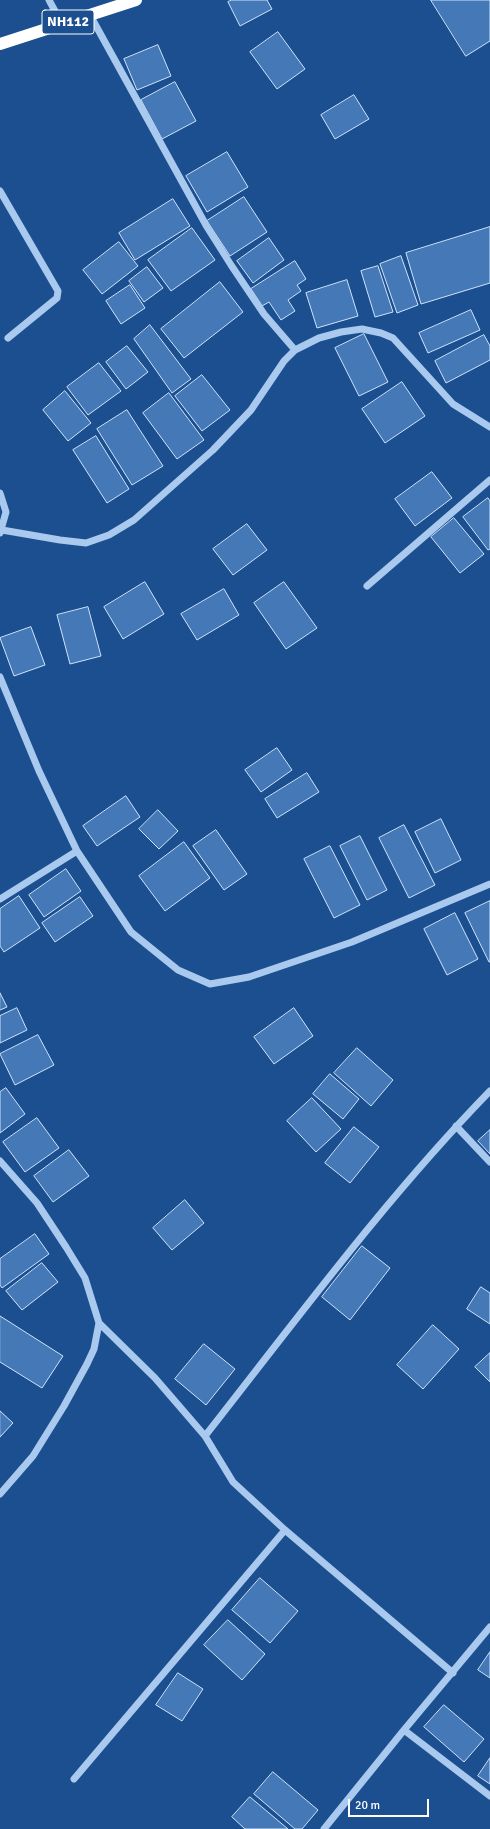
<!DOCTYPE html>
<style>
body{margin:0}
#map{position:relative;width:490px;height:1829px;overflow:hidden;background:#1b4f8f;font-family:Signika,sans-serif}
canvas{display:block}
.scale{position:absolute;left:348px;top:1799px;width:81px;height:18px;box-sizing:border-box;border:2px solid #fff;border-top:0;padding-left:5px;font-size:12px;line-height:14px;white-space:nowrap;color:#fff;-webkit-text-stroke:3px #1b4f8f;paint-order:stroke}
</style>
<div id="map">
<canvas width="490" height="1829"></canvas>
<div class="scale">20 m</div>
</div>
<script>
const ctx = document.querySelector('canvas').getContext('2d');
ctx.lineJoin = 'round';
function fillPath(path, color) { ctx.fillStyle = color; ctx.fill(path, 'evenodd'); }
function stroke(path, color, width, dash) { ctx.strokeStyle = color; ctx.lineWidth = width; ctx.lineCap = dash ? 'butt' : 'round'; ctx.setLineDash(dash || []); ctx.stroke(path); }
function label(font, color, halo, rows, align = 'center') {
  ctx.font = font + ' Signika,sans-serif'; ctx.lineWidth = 3; ctx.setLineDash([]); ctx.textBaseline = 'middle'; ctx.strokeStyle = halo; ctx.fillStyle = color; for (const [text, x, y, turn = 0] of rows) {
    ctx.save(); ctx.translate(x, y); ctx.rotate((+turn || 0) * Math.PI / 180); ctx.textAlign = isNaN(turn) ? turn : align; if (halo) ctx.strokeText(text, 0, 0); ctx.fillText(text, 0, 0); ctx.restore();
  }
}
const building = new Path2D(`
 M232 0H267L272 9 240 26 228 2Z
 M431 0H490V41L466 56Z
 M278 32 305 69 277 89 250 52Z
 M158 45 171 76 137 90 124 59Z
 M175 82 196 121 162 139 141 100Z
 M354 95 369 119 335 139 321 115Z
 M227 152 248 187 207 212 186 176Z
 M244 197 267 232 230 256 207 221Z
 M173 199 190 226 135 260 119 233Z
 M490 227V283L421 304 406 253Z
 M192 228 215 260 171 291 148 260Z
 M269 238 284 260 253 283 237 261Z
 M119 242 138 266 102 294 83 270Z
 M401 256 418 305 397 313 380 264Z
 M295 261 306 279 297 285 301 291 288 300 295 311 281 320 269 302 262 306 251 289Z
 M378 266 393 312 375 317 361 271Z
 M147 267 163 288 144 302 129 281Z
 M347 280 358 316 317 328 306 293Z
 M220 282 243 312 184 358 161 329Z
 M130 285 145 308 121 324 106 301Z
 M471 310 480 330 428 353 419 333Z
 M150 325 191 379 172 393 134 339Z
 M364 334 388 382 359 396 335 348Z
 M484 335 490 346V360L446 383 435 361Z
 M127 346 148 372 126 389 106 362Z
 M99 363 121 391 88 415 67 387Z
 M202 375 230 410 202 431 175 396Z
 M402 382 425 416 385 443 362 409Z
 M65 391 91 423 68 441 43 410Z
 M169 393 204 440 177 459 143 413Z
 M127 410 163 466 132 485 97 429Z
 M96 436 129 489 107 503 73 450Z
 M432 472 452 498 415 526 395 499Z
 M488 498 490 501V549L488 550 463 517Z
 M454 518 484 554 460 573 431 537Z
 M247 524 267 550 233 575 213 549Z
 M145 582 164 614 123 639 104 607Z
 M284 582 317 628 286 649 254 603Z
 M224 589 239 615 197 640 181 614Z
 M88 607 101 656 70 664 57 615Z
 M31 627 45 665 14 676 0 638Z
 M277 748 292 770 261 792 245 770Z
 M307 773 319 792 277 818 265 799Z
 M126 796 140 817 97 846 83 826Z
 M158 810 178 831 159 849 139 829Z
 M441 819 461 860 435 873 415 832Z
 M404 825 435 885 409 898 379 838Z
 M216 830 247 874 224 890 193 846Z
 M360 836 387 890 367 900 340 846Z
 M184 842 210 878 165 911 139 876Z
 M330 846 360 905 334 918 304 859Z
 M66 869 81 891 44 917 29 895Z
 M19 896 40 928 4 952 0 946V909Z
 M80 897 93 916 55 942 42 923Z
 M490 901V962H489L465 913Z
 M455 913 478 959 447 975 424 929Z
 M0 993 7 1007 0 1010Z
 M17 1008 27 1030 0 1043V1016Z
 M294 1008 313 1036 274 1064 254 1037Z
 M38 1035 54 1065 15 1085 0 1054Z
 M357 1048 393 1080 371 1106 334 1073Z
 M330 1074 359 1099 343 1119 313 1094Z
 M6 1088 25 1114 0 1133V1092Z
 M312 1098 341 1129 316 1152 287 1121Z
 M37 1118 59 1148 25 1172 3 1142Z
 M354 1127 379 1147 350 1183 325 1163Z
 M490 1130V1154L478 1141Z
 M69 1150 89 1176 53 1202 34 1176Z
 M185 1200 204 1223 172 1250 153 1228Z
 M35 1234 49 1254 2 1288 0 1285V1259Z
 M362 1246 390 1268 350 1320 322 1297Z
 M42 1263 58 1282 22 1310 6 1291Z
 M481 1287 490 1293V1324L467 1309Z
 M0 1316 63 1356 42 1388 0 1362Z
 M433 1325 459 1349 423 1389 397 1365Z
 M204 1344 235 1369 206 1405 175 1379Z
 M490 1353V1382L475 1367Z
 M0 1411 13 1423 0 1437Z
 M260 1578 298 1611 270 1643 232 1610Z
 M228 1620 265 1654 242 1680 204 1645Z
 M490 1652V1678L478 1670Z
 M178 1673 203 1689 182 1721 156 1705Z
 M444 1705 484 1739 464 1762 424 1727Z
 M490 1758V1784L478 1776Z
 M273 1772 318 1810 302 1829H295L254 1794Z
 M250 1797 288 1829H245L232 1817Z`);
const minor = new Path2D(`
 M49 0 62 24
 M90 15 207 227 231 265 264 314 295 350
 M0 191 58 291 57 298 8 338
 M0 493 6 512 0 533
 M2 530 60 540 86 543 109 535 134 520 213 450 251 410 284 361 295 350 319 338 341 332 362 329 381 333 393 338 453 404 490 427
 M367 586 490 480
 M0 677 39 771 77 851 131 932 178 970 210 984 249 977 352 942 490 884
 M0 899 77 851
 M456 1126 490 1162
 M0 1161 37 1203 66 1247 85 1278 99 1323 94 1349 87 1364 64 1406 33 1456 0 1494
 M99 1323 155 1378 205 1436 233 1482 285 1530 453 1673
 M205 1436C297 1319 386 1198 490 1091
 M490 1627 404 1730 490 1796
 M74 1779 285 1530
 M324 1829 404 1730`);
const highway = new Path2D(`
 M0 44 136 0`);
const shields = [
 [68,22,52]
];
const shieldNames = [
 ["NH112",68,22]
];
fillPath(building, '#4478b7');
stroke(building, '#cfe3fa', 1);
stroke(minor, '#a9c9ee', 7);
stroke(highway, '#fff', 12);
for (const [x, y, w] of shields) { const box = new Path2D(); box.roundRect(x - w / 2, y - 12, w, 24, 3); ctx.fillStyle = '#1b4f8f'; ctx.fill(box); stroke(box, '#fff', 1); }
label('bold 14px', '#fff', null, shieldNames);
</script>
